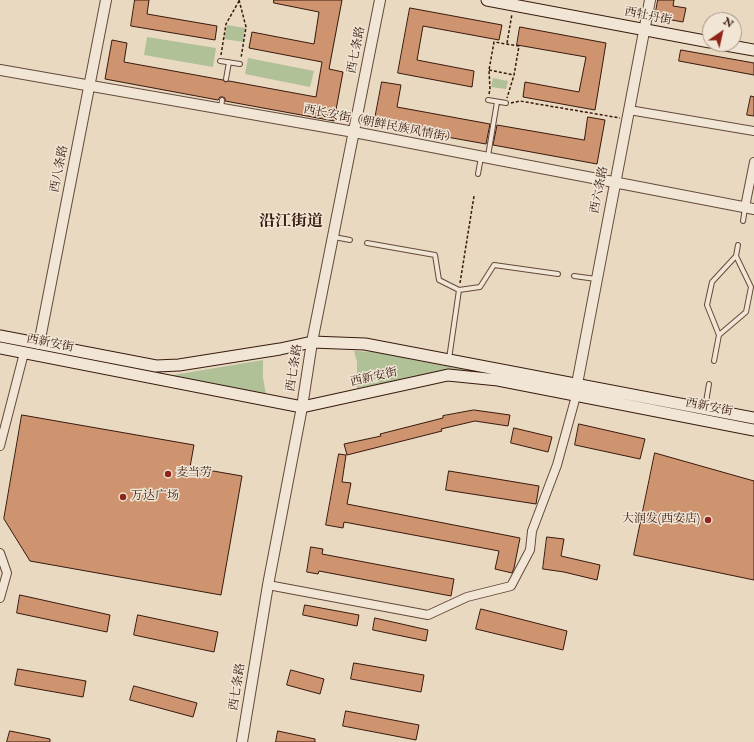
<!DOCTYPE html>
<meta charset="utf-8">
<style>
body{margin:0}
#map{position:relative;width:754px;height:742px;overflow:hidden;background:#e9d9c0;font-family:"IM FELL English",serif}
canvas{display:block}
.north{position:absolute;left:702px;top:12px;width:40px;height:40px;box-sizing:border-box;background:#f1e6d6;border:1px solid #a79486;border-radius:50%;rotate:34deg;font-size:11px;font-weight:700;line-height:16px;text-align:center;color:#38190d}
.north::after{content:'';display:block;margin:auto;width:14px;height:18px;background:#8f2418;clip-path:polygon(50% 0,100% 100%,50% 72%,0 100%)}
</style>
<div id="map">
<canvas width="754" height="742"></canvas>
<div class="north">N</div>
</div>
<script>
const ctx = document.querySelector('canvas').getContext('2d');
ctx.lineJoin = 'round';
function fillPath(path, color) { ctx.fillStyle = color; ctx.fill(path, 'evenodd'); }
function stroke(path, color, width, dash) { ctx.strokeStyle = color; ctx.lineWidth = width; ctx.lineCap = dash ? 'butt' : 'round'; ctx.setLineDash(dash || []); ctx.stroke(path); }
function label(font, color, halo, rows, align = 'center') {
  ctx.font = font + ' "IM FELL English","Noto Serif SC",serif'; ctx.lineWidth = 3; ctx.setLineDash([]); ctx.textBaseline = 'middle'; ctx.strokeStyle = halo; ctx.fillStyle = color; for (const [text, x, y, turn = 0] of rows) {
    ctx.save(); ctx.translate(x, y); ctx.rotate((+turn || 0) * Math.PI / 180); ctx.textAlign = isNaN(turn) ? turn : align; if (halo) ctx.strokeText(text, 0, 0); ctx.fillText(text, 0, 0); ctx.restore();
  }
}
const green = new Path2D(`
 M227 25 245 28 243 42 224 39Z
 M147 37 216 48 213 67 144 55Z
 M248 58 314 71 310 87 245 74Z
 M493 78 508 81 506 89 491 87Z
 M354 351 373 352 466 370 357 388V362Z
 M263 360V378L266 394 167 376Z`);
const building = new Path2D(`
 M135 0H149L147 14 217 26 215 40 131 26Z
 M274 0H342L329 69 343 72 334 121 225 101V98L223 97H220L218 100 105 79 112 40 127 43 124 62 223 80 225 82 229 81 316 97 322 62 249 48 252 32 314 44 319 12 274 3Z
 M658 0H674L673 6 686 8 683 22 655 17Z
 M410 8 502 25 499 40 423 26 417 60 474 71 472 87 398 73Z
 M520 27 606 43 595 110 523 97 525 82 579 92 586 57 517 45Z
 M681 50 754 63V75L679 61Z
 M382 82 401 85 397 107 490 124 486 144 374 124Z
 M751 96 754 97V116L747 115Z
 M588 117 605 120 597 164 493 145 497 125 584 140Z
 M474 410 510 415 508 426 475 421 441 429 442 431 347 455 344 444 381 436 380 434 443 418V416Z
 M22 415 194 445 190 467 242 476 221 595 30 561 4 519Z
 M579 424 645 439 640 459 575 445Z
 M514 428 552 437 548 452 511 443Z
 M655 453 754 481V580L634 555Z
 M339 454 346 455 342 482 351 483 347 504 520 538 514 568 512 573 495 569 499 551 344 522 343 528 326 525Z
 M449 471 539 486 536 504 446 490Z
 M547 537 564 539 561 556 600 565 597 580 564 572 543 569Z
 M311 547 323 549 322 554 454 579 451 596 319 571 318 574 307 572Z
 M20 595 110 615 107 632 17 613Z
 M305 605 359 615 357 626 303 615Z
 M481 609 567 631 563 650 476 629Z
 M138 615 218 632 214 652 134 635Z
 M375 618 428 630 426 641 373 630Z
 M354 663 424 675 421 692 351 679Z
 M18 669 86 681 83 697 15 685Z
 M291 670 324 679 320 694 287 685Z
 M134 686 197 703 193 717 130 700Z
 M346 711 419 725 416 740 343 726Z
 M10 731 50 739V742H7Z
 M278 731 315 739V742H276Z`);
const path = new Path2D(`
 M239 0 246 27 241 58
 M507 43 512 14
 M221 55 226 24 239 1
 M489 70 514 75
 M489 94 490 89 489 70 494 42 519 46 514 75 507 98
 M511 103 520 101 620 118
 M460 283 474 196`);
const service = new Path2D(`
 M220 61 240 64
 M226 79 229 62
 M488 100 506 103
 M221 108 222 100
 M488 156 497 102
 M478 174 481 157
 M743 221 745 208
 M334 237 350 240
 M367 243 435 255 439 280 459 290 480 287 494 265 558 274
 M574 276 596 279
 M719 335 746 312 751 287 736 256
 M449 359 459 290
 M714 361 719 335 707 305 712 282 736 256 738 245
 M705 408 709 384`);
const minor = new Path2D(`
 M629 110 754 131
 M745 207 754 162
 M0 446 24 353
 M0 553 7 573 0 598
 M268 585 428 615 467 597 511 586 530 550 532 531 557 465 576 396 577 390`);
const tertiary = new Path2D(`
 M0 70 354 132 754 209
 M39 344 106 0
 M577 384 650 0
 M242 742 268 585 302 407 312 342 380 0`);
const secondary = new Path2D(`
 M487 0 710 42
 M720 44 754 50
 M0 336 156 366 179 365 280 349 312 342 365 344 754 418
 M0 348 302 407 448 375 498 380 754 430`);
const markers = [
 [168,474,4,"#8f2418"],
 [123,497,4,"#8f2418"],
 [708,520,4,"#8f2418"]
];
const streetNames = [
 ["西牡丹街",648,17,11],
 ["西七条路",357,50,-79],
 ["西长安街（朝鲜民族风情街）",380,125,11],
 ["西八条路",60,169,-79],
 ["西六条路",600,190,-79],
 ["西新安街",50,344,11],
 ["西七条路",295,368,-81],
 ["西新安街",374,378,-13],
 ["西新安街",709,408,11],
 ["西七条路",238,687,-81]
];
const poiNames = [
 ["麦当劳",176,474],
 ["万达广场",131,497],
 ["大润发(西安店)",700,520,"right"]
];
const districtNames = [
 ["沿江街道",291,223]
];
fillPath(green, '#b0c097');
fillPath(building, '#cd946f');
stroke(building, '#38190d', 1);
stroke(service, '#64493a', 6);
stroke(minor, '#64493a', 10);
stroke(tertiary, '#64493a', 12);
stroke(secondary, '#38190d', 13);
stroke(path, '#38190d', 1.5, [3, 2]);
stroke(service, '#f1e6d6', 4);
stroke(minor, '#f1e6d6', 8);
stroke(tertiary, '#f1e6d6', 10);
stroke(secondary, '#f1e6d6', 11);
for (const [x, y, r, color] of markers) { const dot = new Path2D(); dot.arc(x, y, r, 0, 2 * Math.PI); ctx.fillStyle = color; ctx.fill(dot); stroke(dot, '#f1e6d6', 1.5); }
label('12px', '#38190d', '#f1e6d6', streetNames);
label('12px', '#38190d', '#f1e6d6', poiNames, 'left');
label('bold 16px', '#38190d', '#f1e6d6', districtNames);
</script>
